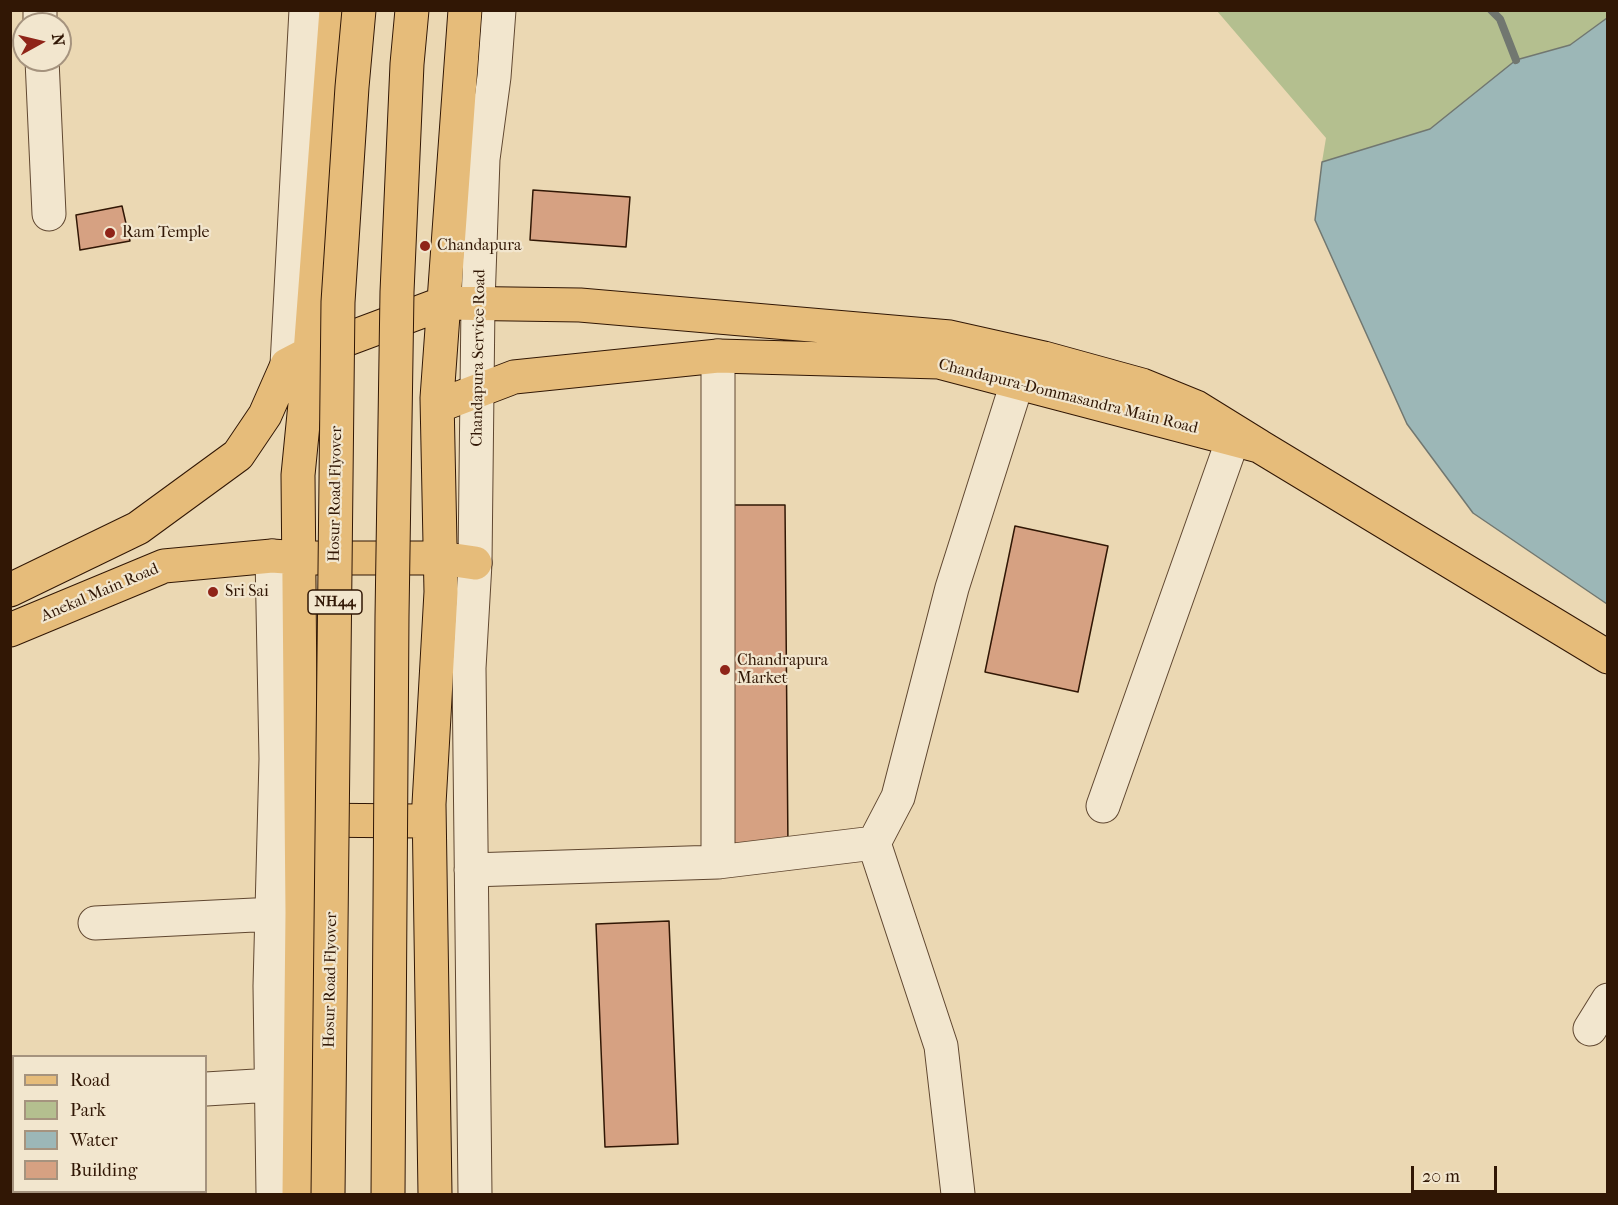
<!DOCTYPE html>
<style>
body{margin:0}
#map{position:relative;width:1618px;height:1205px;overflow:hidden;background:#ebd8b3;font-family:"IM FELL French Canon",serif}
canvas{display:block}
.frame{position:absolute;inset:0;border:12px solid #311705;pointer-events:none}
.legend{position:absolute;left:12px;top:1055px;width:195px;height:138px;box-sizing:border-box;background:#f2e6ce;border:2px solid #a5937e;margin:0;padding:8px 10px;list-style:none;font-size:18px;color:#311705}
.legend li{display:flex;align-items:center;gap:12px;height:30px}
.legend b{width:30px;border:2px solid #a5937e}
.north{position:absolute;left:12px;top:12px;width:60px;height:60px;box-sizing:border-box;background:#f2e6ce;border:2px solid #a5937e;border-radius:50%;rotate:82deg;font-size:16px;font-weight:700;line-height:24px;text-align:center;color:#311705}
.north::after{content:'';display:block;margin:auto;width:21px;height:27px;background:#8f2418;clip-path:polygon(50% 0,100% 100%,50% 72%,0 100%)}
.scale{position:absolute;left:1411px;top:1166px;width:86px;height:27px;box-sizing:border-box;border:3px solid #311705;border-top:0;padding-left:8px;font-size:18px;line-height:21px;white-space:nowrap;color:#311705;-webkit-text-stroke:4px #f2e6ce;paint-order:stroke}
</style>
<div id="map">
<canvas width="1618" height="1205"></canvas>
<div class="frame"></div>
<ul class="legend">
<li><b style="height:8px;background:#e6bc7a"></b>Road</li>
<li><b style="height:16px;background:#b4bf8f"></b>Park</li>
<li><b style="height:16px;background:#9cb7b7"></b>Water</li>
<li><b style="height:16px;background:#d6a182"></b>Building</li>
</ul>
<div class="north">N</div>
<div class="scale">20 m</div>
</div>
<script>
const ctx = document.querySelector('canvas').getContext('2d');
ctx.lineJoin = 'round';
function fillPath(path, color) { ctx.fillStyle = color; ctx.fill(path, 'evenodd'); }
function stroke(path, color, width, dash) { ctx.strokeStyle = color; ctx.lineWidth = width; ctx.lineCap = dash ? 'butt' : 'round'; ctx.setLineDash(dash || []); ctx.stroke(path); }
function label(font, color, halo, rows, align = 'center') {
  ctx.font = font + ' "IM FELL French Canon",serif'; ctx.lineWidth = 4.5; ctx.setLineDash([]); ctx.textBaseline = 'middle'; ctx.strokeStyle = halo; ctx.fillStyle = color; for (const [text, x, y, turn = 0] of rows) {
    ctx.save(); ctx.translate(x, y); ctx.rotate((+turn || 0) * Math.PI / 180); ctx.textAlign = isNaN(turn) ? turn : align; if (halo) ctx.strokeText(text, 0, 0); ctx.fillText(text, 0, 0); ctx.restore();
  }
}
const green = new Path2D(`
 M1607 10 1608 18 1570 45 1516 60 1436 140 1322 162 1326 138 1217 11Z`);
const water = new Path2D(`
 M1607 18V604L1473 513 1407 424 1315 220 1322 162 1430 129 1516 60 1570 45Z`);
const stream = new Path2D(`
 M1491 10 1500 19 1516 60`);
const building = new Path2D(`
 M533 190 630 197 626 247 530 240Z
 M122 206 130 241 80 250 76 215Z
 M730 505H785L788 849H734Z
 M1015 526 1108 546 1078 692 985 672Z
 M669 921 678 1144 605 1147 596 924Z`);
const minor = new Path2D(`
 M40 10V24
 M42 60 49 214
 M287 365 306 10
 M272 556 276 759 270 986 273 1194
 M1103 806 1233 439
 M718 862V356
 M471 870 718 862 874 843
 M95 923 294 913
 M1590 1029 1608 1000
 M206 1089 272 1085
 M10 1098H14
 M475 1194 469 668 475 563 478 303 483 159 494 77 499 10
 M958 1194 941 1046 874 843 898 797 952 588 1017 383`);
const major = new Path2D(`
 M438 406 514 377 718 356 939 362 1259 446 1608 657
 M10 590 138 528 238 455 265 415 287 365 310 353 444 303 580 305 950 337 1044 358 1142 385 1196 407 1259 446
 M10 630 164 566 272 556 300 558H441L475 563
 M303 820 420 821
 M299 1194 302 913 298 475 310 353 336 10
 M435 1194 429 804 441 592 437 398 465 10`);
const highwayBridge = new Path2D(`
 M328 1194 338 302 352 87 359 10
 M388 1194 392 616 397 292 407 64 412 10`);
const markers = [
 [110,233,6,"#8f2418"],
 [425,246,6,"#8f2418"],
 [213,592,6,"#8f2418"],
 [725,670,6,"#8f2418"]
];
const shields = [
 [335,602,54]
];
const shieldNames = [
 ["NH44",335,602]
];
const poiNames = [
 ["Ram Temple",122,233],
 ["Chandapura",437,246],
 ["Sri Sai",225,592],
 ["Chandrapura",737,661],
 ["Market",737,679]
];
const streetNames = [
 ["Chandapura Service Road",479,358,-89],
 ["Chandapura-Dommasandra Main Road",1068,397,14],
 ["Hosur Road Flyover",336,494,-89],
 ["Anekal Main Road",100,593,-23],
 ["Hosur Road Flyover",331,980,-89]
];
fillPath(green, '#b4bf8f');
fillPath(water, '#9cb7b7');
stroke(water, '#717770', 1.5);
stroke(stream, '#717770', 8);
fillPath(building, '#d6a182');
stroke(building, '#311705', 1.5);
stroke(minor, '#604730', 35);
stroke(major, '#311705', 35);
stroke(minor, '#f2e6ce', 33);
stroke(major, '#e6bc7a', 33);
stroke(highwayBridge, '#311705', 35, []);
stroke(highwayBridge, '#e6bc7a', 33);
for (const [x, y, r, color] of markers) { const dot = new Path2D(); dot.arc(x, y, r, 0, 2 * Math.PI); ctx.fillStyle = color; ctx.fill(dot); stroke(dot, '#f2e6ce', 2); }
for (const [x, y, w] of shields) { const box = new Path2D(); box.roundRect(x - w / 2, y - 12, w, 24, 4.5); ctx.fillStyle = '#f2e6ce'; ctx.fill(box); stroke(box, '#311705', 1.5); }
label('bold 15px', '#311705', null, shieldNames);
label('16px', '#311705', '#f2e6ce', poiNames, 'left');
label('16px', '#311705', '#f2e6ce', streetNames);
</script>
